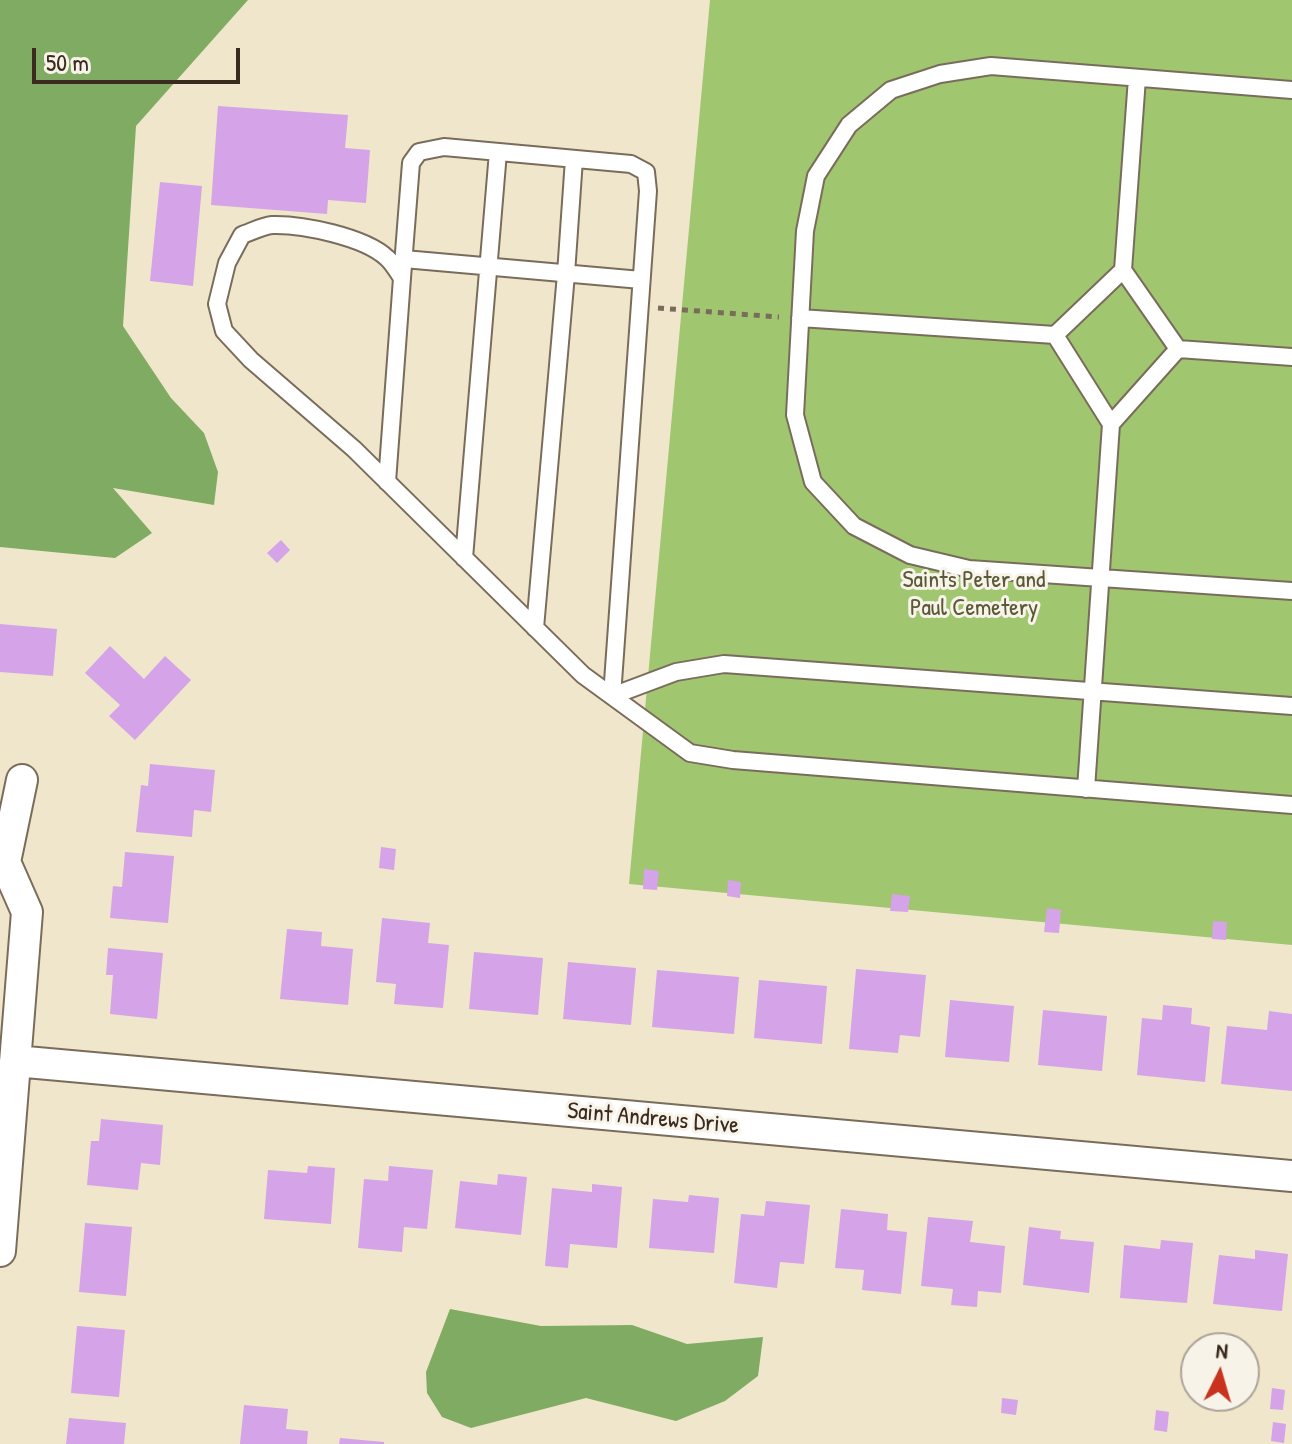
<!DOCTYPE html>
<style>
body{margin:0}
#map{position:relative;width:1292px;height:1444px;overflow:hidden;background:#f0e6cc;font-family:"Patrick Hand",sans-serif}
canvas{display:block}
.north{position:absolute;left:1180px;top:1332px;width:80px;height:80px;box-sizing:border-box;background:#f7f3e8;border:2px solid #aca397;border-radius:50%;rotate:5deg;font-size:22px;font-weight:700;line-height:32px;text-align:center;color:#3b2a1e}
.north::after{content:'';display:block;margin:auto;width:28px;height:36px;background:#c8321e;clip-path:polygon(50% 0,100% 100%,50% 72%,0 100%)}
.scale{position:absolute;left:32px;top:48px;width:208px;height:36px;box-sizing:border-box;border:4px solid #3b2a1e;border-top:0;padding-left:10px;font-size:24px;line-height:28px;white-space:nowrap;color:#3b2a1e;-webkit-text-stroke:6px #f7f3e8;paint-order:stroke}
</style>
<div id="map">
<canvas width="1292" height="1444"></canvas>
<div class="north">N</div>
<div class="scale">50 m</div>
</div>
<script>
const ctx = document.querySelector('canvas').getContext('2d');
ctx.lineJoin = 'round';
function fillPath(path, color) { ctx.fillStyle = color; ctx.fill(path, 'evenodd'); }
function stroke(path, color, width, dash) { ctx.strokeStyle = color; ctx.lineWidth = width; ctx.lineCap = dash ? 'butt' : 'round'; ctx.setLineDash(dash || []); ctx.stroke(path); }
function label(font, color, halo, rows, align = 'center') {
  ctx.font = font + ' "Patrick Hand",sans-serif'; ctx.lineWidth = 6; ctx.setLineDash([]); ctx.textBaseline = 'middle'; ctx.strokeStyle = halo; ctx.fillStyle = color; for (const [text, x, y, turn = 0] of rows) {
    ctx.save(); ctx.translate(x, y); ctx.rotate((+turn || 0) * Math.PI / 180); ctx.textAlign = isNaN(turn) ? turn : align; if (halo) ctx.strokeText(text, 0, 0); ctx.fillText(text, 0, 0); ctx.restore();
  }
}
const green = new Path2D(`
 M710 0H1292V945L629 884Z`);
const forest = new Path2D(`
 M0 0H248L136 126 123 326 171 398 204 433 218 472 214 505 113 488 152 533 115 558 0 547Z
 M450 1309 541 1326 632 1325 687 1344 763 1337 758 1376 725 1401 676 1421 586 1398 471 1428 442 1417 427 1393 426 1372Z`);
const building = new Path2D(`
 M218 106 348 115 345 148 370 150 366 203 328 200 327 214 211 205Z
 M160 182 202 186 193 286 150 281Z
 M281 540 290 550 277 563 267 553Z
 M0 624 57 629 53 676 0 672Z
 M110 646 144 679 165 656 191 680 135 740 109 716 120 705 85 673Z
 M150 764 215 770 211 812 194 810 192 837 136 832 141 785 148 786Z
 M381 847 396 849 394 870 379 868Z
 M125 852 174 856 168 923 110 918 113 886 122 887Z
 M644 869 659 871 657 890 643 889Z
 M728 880 741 882 740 898 727 896Z
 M892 894 910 896 908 912 890 911Z
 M1047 908 1061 910 1059 933 1044 932Z
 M382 918 430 923 428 943 449 945 443 1008 394 1004 396 984 376 982Z
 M1213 921 1227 922 1226 940 1212 939Z
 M287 929 322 932 321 946 353 949 348 1005 280 999Z
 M108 948 163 953 157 1019 110 1014 113 975H106Z
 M474 952 543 958 538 1015 469 1009Z
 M568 962 636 968 631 1025 563 1019Z
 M856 969 926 975 920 1037 900 1035 898 1053 849 1049Z
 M657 970 739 977 734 1034 652 1027Z
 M759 980 827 986 822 1044 754 1038Z
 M950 1000 1014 1006 1009 1062 945 1057Z
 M1163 1005 1192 1008 1191 1024 1210 1027 1205 1082 1137 1075 1142 1018 1162 1020Z
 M1043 1010 1107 1016 1102 1071 1038 1065Z
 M1269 1011 1292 1014V1091L1221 1084 1227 1026 1267 1030Z
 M101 1119 163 1125 160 1165 141 1163 138 1190 87 1185 91 1141H99Z
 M308 1166 335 1168 331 1224 264 1219 268 1170 307 1173Z
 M389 1166 433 1170 427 1229 404 1227 402 1252 358 1248 364 1179 388 1181Z
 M498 1174 527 1177 521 1235 455 1228 460 1181 497 1185Z
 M592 1184 622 1187 617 1248 570 1244 568 1268 545 1266 552 1188 592 1192Z
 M689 1195 719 1198 714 1253 649 1248 653 1199 688 1202Z
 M766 1201 810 1205 804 1264 780 1262 777 1288 734 1283 741 1214 764 1216Z
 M841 1209 888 1214 887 1230 907 1232 901 1294 862 1290 864 1270 835 1268Z
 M928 1217 973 1221 970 1242 1005 1246 1001 1293 978 1291 977 1307 951 1305 953 1289 921 1286Z
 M85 1223 132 1227 126 1296 79 1292Z
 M1029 1227 1061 1231 1060 1239 1094 1242 1089 1293 1023 1285Z
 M1161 1240 1193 1243 1187 1303 1120 1298 1124 1245 1160 1249Z
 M1255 1250 1288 1254 1282 1311 1213 1304 1219 1255 1255 1259Z
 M77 1326 125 1330 119 1397 71 1393Z
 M1272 1388 1285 1390 1283 1410 1270 1409Z
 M1002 1398 1018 1400 1016 1415 1001 1413Z
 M244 1405 288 1409 286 1429 308 1431 307 1444H240Z
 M1156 1410 1169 1412 1167 1432 1154 1430Z
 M69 1418 126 1423 124 1444H66Z
 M1273 1422 1286 1424 1284 1443 1271 1441Z
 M340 1438 384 1442V1444H339Z`);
const path = new Path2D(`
 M658 308 779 317`);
const service = new Path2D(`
 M1292 90 991 66 940 74 891 90 849 125 816 176 805 231 795 415 813 482 854 526 910 555 969 569 1292 591
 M404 259 641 280
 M402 278 411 163 419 152 444 147 631 164 646 172 648 191 612 696 676 672 724 664 1292 706
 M800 318 1055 335 1123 270 1137 78
 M1055 335 1111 424 1086 789
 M1178 349 1292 357
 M1111 424 1178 349 1123 270
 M387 482 402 278C397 271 393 263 387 258 365 237 302 224 272 225 262 226 251 232 242 235L227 263 217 304 224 331 251 360 354 449 583 675 690 753 733 760 1292 805
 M464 558 498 152
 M535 628 566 274 574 159`);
const minor = new Path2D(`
 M15 1061 1292 1176
 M0 1251 27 912 5 862 22 780`);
const parkNames = [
 ["Saints Peter and",974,581],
 ["Paul Cemetery",974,609]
];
const streetNames = [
 ["Saint Andrews Drive",653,1119,5]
];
fillPath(green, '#a0c670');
fillPath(forest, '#80ab62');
fillPath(building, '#d5a3e7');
stroke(service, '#7a6c5b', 20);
stroke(minor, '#7a6c5b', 34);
stroke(path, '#7a6c5b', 5, [6, 6]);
stroke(service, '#fff', 16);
stroke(minor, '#fff', 30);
label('24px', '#595937', '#f7f3e8', parkNames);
label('24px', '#3b2a1e', '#f7f3e8', streetNames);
</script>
